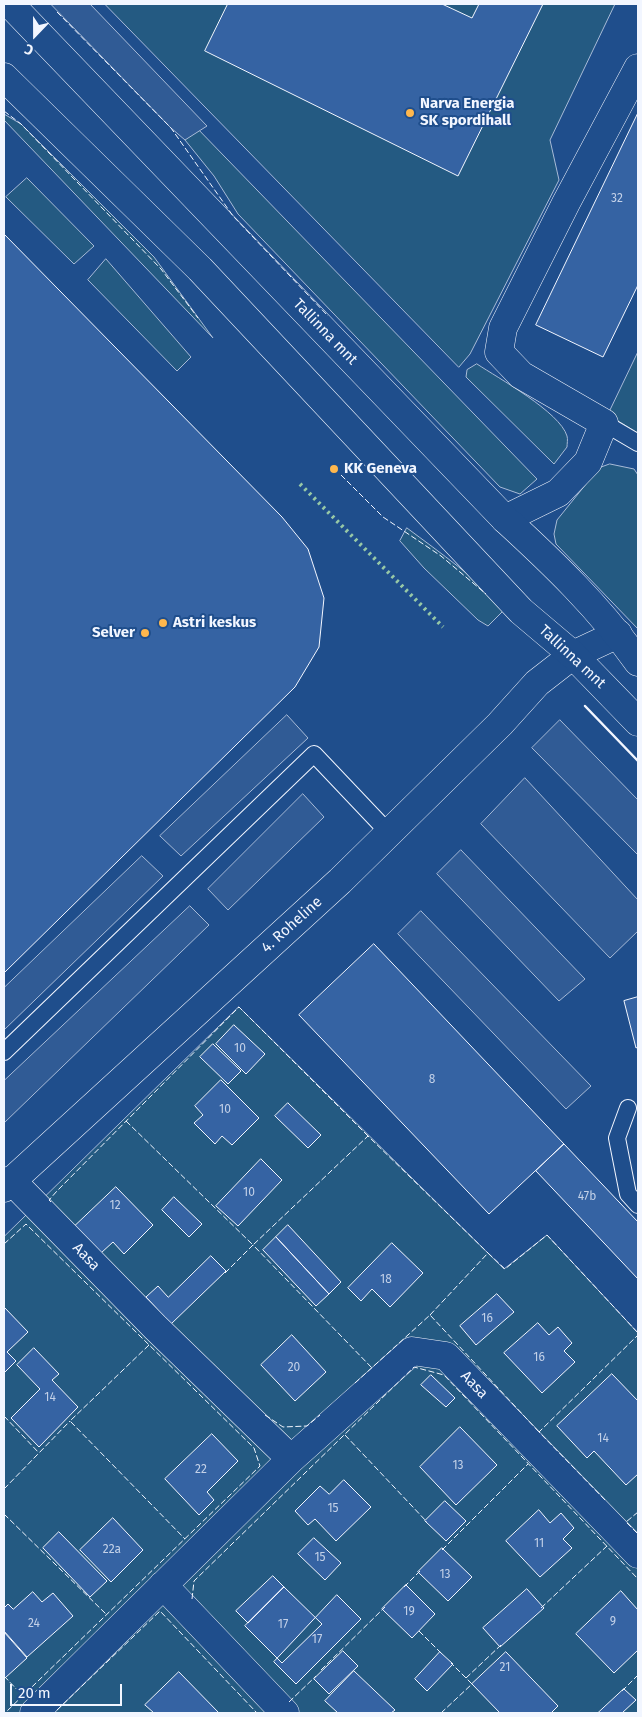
<!DOCTYPE html>
<meta charset="utf-8">
<style>
body{margin:0}
#map{position:relative;width:642px;height:1717px;overflow:hidden;background:#1f4e8c;font-family:"Fira Sans",sans-serif}
canvas{display:block}
.frame{position:absolute;inset:0;border:5px solid #f2f6ff;pointer-events:none}
.north{position:absolute;left:10px;top:10px;width:50px;height:50px;-webkit-text-stroke:4px #1f4e8c;paint-order:stroke;rotate:202deg;font-size:14px;font-weight:700;line-height:20px;text-align:center;color:#f2f6ff}
.north::after{content:'';display:block;margin:auto;width:18px;height:22px;background:#f2f6ff;clip-path:polygon(50% 0,100% 100%,50% 72%,0 100%)}
.scale{position:absolute;left:10px;top:1684px;width:112px;height:22px;box-sizing:border-box;border:2px solid #f2f6ff;border-top:0;padding-left:6px;font-size:15px;line-height:18px;white-space:nowrap;color:#f2f6ff;-webkit-text-stroke:4px #1f4e8c;paint-order:stroke}
</style>
<div id="map">
<canvas width="642" height="1717"></canvas>
<div class="frame"></div>
<div class="north">С</div>
<div class="scale">20 m</div>
</div>
<script>
const ctx = document.querySelector('canvas').getContext('2d');
ctx.lineJoin = 'round';
function fillPath(path, color) { ctx.fillStyle = color; ctx.fill(path, 'evenodd'); }
function stroke(path, color, width, dash) { ctx.strokeStyle = color; ctx.lineWidth = width; ctx.lineCap = dash ? 'butt' : 'round'; ctx.setLineDash(dash || []); ctx.stroke(path); }
function label(font, color, halo, rows, align = 'center') {
  ctx.font = font + ' "Fira Sans",sans-serif'; ctx.lineWidth = 4; ctx.setLineDash([]); ctx.textBaseline = 'middle'; ctx.strokeStyle = halo; ctx.fillStyle = color; for (const [text, x, y, turn = 0] of rows) {
    ctx.save(); ctx.translate(x, y); ctx.rotate((+turn || 0) * Math.PI / 180); ctx.textAlign = isNaN(turn) ? turn : align; if (halo) ctx.strokeText(text, 0, 0); ctx.fillText(text, 0, 0); ctx.restore();
  }
}
const green = new Path2D(`
 M105 4H615L550 140 559 180 470 354 459 367Z
 M4 114 21 124 154 257 213 338 4 120Z
 M177 124 194 125 537 479 520 494 500 487 238 214 214 176 185 140Z
 M27 178 94 246 74 264 6 197Z
 M106 259 191 357 177 371 88 280Z
 M638 352V433L608 415Z
 M477 364C498 378 560 412 567 436 568 439 567 444 567 447L554 464 466 377 467 370Z
 M610 464 634 469 638 475V629L556 544 554 534 557 520 599 468Z
 M407 528C442 554 476 578 505 609L488 626 478 620 424 568 400 541Z
 M239 1007 504 1269 547 1235 638 1333V1713H4V1237Z`);
const parking = new Path2D(`
 M51 4H90L207 126 185 140 171 128Z
 M287 715 308 738 181 856 160 836Z
 M560 720 638 800V855L532 748Z
 M525 778 638 900V931L610 958 481 824Z
 M303 794 324 817 228 910 208 889Z
 M461 850 585 979 559 1001 437 874Z
 M142 856 163 876 4 1030V988Z
 M190 906 209 925 4 1123V1081Z
 M421 911 591 1086 566 1109 398 934Z`);
const building = new Path2D(`
 M228 4H442L472 18 479 4H543L458 176 205 51Z
 M638 113V285L603 357 536 325Z
 M4 234 282 517 308 549 324 598 319 647 295 687 4 973Z
 M374 944 564 1144 489 1214 299 1015Z
 M638 997V1047L636 1048 624 1001Z
 M234 1025 265 1054 246 1074 216 1044Z
 M213 1044 241 1071 228 1084 200 1057Z
 M221 1080 259 1118 232 1145 222 1136 215 1144 194 1123 203 1115 195 1106Z
 M288 1103 321 1135 308 1148 275 1116Z
 M564 1144 638 1222V1279L536 1171Z
 M261 1159 282 1180 238 1226 216 1206Z
 M116 1187 153 1225 124 1254 113 1242 101 1253 75 1226Z
 M174 1197 202 1224 189 1237 162 1210Z
 M288 1225 341 1282 329 1294 276 1237Z
 M276 1237 329 1294 316 1306 263 1250Z
 M392 1243 423 1273 390 1307 372 1289 361 1301 348 1288Z
 M211 1256 226 1271 171 1324 146 1297 158 1286 168 1297Z
 M497 1294 514 1312 476 1345 460 1326Z
 M4 1307 28 1332 7 1352 16 1361 4 1373Z
 M538 1323 549 1335 558 1327 572 1343 564 1351 575 1362 542 1393 504 1353Z
 M292 1335 326 1372 295 1401 261 1365Z
 M34 1348 59 1374 52 1380 78 1407 39 1447 11 1418 40 1389 17 1365Z
 M612 1374 638 1401V1474L626 1485 594 1451 587 1458 557 1426Z
 M431 1375 455 1398 446 1407 421 1385Z
 M460 1427 497 1465 456 1505 420 1467Z
 M212 1434 238 1461 207 1492 214 1500 199 1515 165 1479Z
 M344 1480 371 1507 336 1541 315 1519 308 1525 295 1511 320 1486 329 1494Z
 M445 1501 466 1521 446 1541 425 1521Z
 M539 1510 550 1523 561 1513 574 1528 563 1539 572 1548 540 1577 506 1541Z
 M113 1518 143 1550 111 1582 80 1550Z
 M59 1532 107 1581 90 1597 43 1548Z
 M314 1538 341 1563 325 1580 298 1554Z
 M442 1548 472 1577 448 1601 418 1572Z
 M273 1576 284 1587 248 1623 236 1611Z
 M406 1585 435 1614 412 1638 382 1609Z
 M284 1587 322 1624 282 1663 245 1626Z
 M527 1589 544 1608 500 1647 483 1628Z
 M621 1591 638 1610V1650L614 1673 576 1634Z
 M33 1592 42 1602 53 1593 73 1616 27 1657 4 1631V1608L8 1604 13 1609Z
 M337 1595 361 1619 296 1684 274 1662Z
 M4 1632 27 1658 5 1678 4 1676Z
 M343 1651 358 1666 329 1694 314 1679Z
 M440 1652 453 1664 427 1691 415 1679Z
 M506 1652 558 1706 551 1713H500L472 1684Z
 M354 1671 395 1710 391 1713H338L325 1701Z
 M179 1672 219 1713H154L145 1705Z
 M624 1689 636 1700 622 1713H598Z`);
const lane = new Path2D(`
 M604 423 638 443
 M4 1052 314 754 388 832
 M628 1108 617 1138 628 1194 638 1205`);
const street = new Path2D(`
 M505 519 558 493 588 462 604 423 521 375 499 352 503 328 566 203 638 68
 M11 1180 155 1327 291 1459 34 1713
 M4 1188 340 881 500 724 537 683 573 655 618 634
 M291 1459 412 1351 446 1356 638 1554
 M163 1585 285 1713`);
const highway = new Path2D(`
 M10 4 505 519C553 563 600 608 638 662
 M4 77 200 269 521 611 573 655 638 722`);
const hedge = new Path2D(`
 M300 484 443 627`);
const fence = new Path2D(`
 M57 12 171 128 233 216 328 316
 M4 111 21 124 161 269 198 318
 M341 475 383 517 441 556 486 594
 M126 1121 253 1245 368 1136 488 1253
 M51 1202 49 1200 57 1191 239 1007 368 1136
 M4 1244 26 1224 254 1448 260 1466 5 1713
 M225 1273 253 1245 372 1368
 M430 1315 488 1253 505 1269 547 1235 638 1333
 M149 1345 70 1421 185 1539
 M355 1383 430 1315 539 1432
 M265 1415 283 1427 307 1426 320 1415
 M4 1416 39 1453
 M345 1435 427 1522
 M4 1489 70 1421
 M605 1500 539 1432 638 1335
 M638 1512 626 1522 638 1534
 M4 1514 107 1615
 M442 1550 528 1464
 M404 1587 420 1571
 M192 1599 194 1581 414 1367 444 1375 638 1579
 M541 1608 607 1546
 M419 1631 442 1654
 M321 1670 385 1607
 M4 1676 23 1696
 M466 1678 501 1645
 M622 1691 638 1675
 M289 1702 316 1676
 M57 1710 160 1611 257 1713
 M441 1713 472 1684 451 1663`);
const wall = new Path2D(`
 M585 706 638 761`);
const markers = [
 [410,113,5,"#ffb74d"],
 [334,469,5,"#ffb74d"],
 [163,623,5,"#ffb74d"],
 [145,633,5,"#ffb74d"]
];
const numberNames = [
 ["32",617,199],
 ["10",240,1049],
 ["8",432,1080],
 ["10",225,1110],
 ["10",249,1193],
 ["47b",587,1197],
 ["12",115,1206],
 ["18",386,1280],
 ["16",487,1319],
 ["16",539,1358],
 ["20",294,1368],
 ["14",50,1398],
 ["14",603,1439],
 ["13",458,1466],
 ["22",201,1470],
 ["15",333,1509],
 ["11",539,1544],
 ["22a",112,1550],
 ["15",320,1558],
 ["13",445,1575],
 ["19",409,1612],
 ["9",613,1622],
 ["24",34,1624],
 ["17",283,1625],
 ["17",317,1640],
 ["21",505,1668]
];
const poiNames = [
 ["Narva Energia",420,104],
 ["SK spordihall",420,121],
 ["KK Geneva",344,469],
 ["Astri keskus",173,623],
 ["Selver",135,633,"right"]
];
const streetNames = [
 ["Tallinna mnt",325,332,46],
 ["Tallinna mnt",572,657,43],
 ["4. Roheline",292,925,-42],
 ["Aasa",86,1257,46],
 ["Aasa",474,1385,46]
];
fillPath(green, '#245a82');
stroke(green, '#a8bbd7', 1);
fillPath(parking, '#305b95');
stroke(parking, '#a8bbd7', 1);
fillPath(building, '#3563a3');
stroke(building, '#f2f6ff', 1);
stroke(lane, '#f2f6ff', 18);
stroke(street, '#f2f6ff', 29);
stroke(highway, '#f2f6ff', 29);
stroke(lane, '#1f4e8c', 16);
stroke(street, '#1f4e8c', 28);
stroke(highway, '#1f4e8c', 28);
stroke(hedge, '#97c8a6', 4, [2.5, 4]);
stroke(fence, '#f2f6ff', 1, [6, 2.5]);
stroke(wall, '#f2f6ff', 2.5);
for (const [x, y, r, color] of markers) { const dot = new Path2D(); dot.arc(x, y, r, 0, 2 * Math.PI); ctx.fillStyle = color; ctx.fill(dot); stroke(dot, '#1f4e8c', 2); }
label('12px', '#c3d1e8', null, numberNames);
label('bold 15px', '#f2f6ff', '#1f4e8c', poiNames, 'left');
label('15px', '#f2f6ff', '#1f4e8c', streetNames);
</script>
